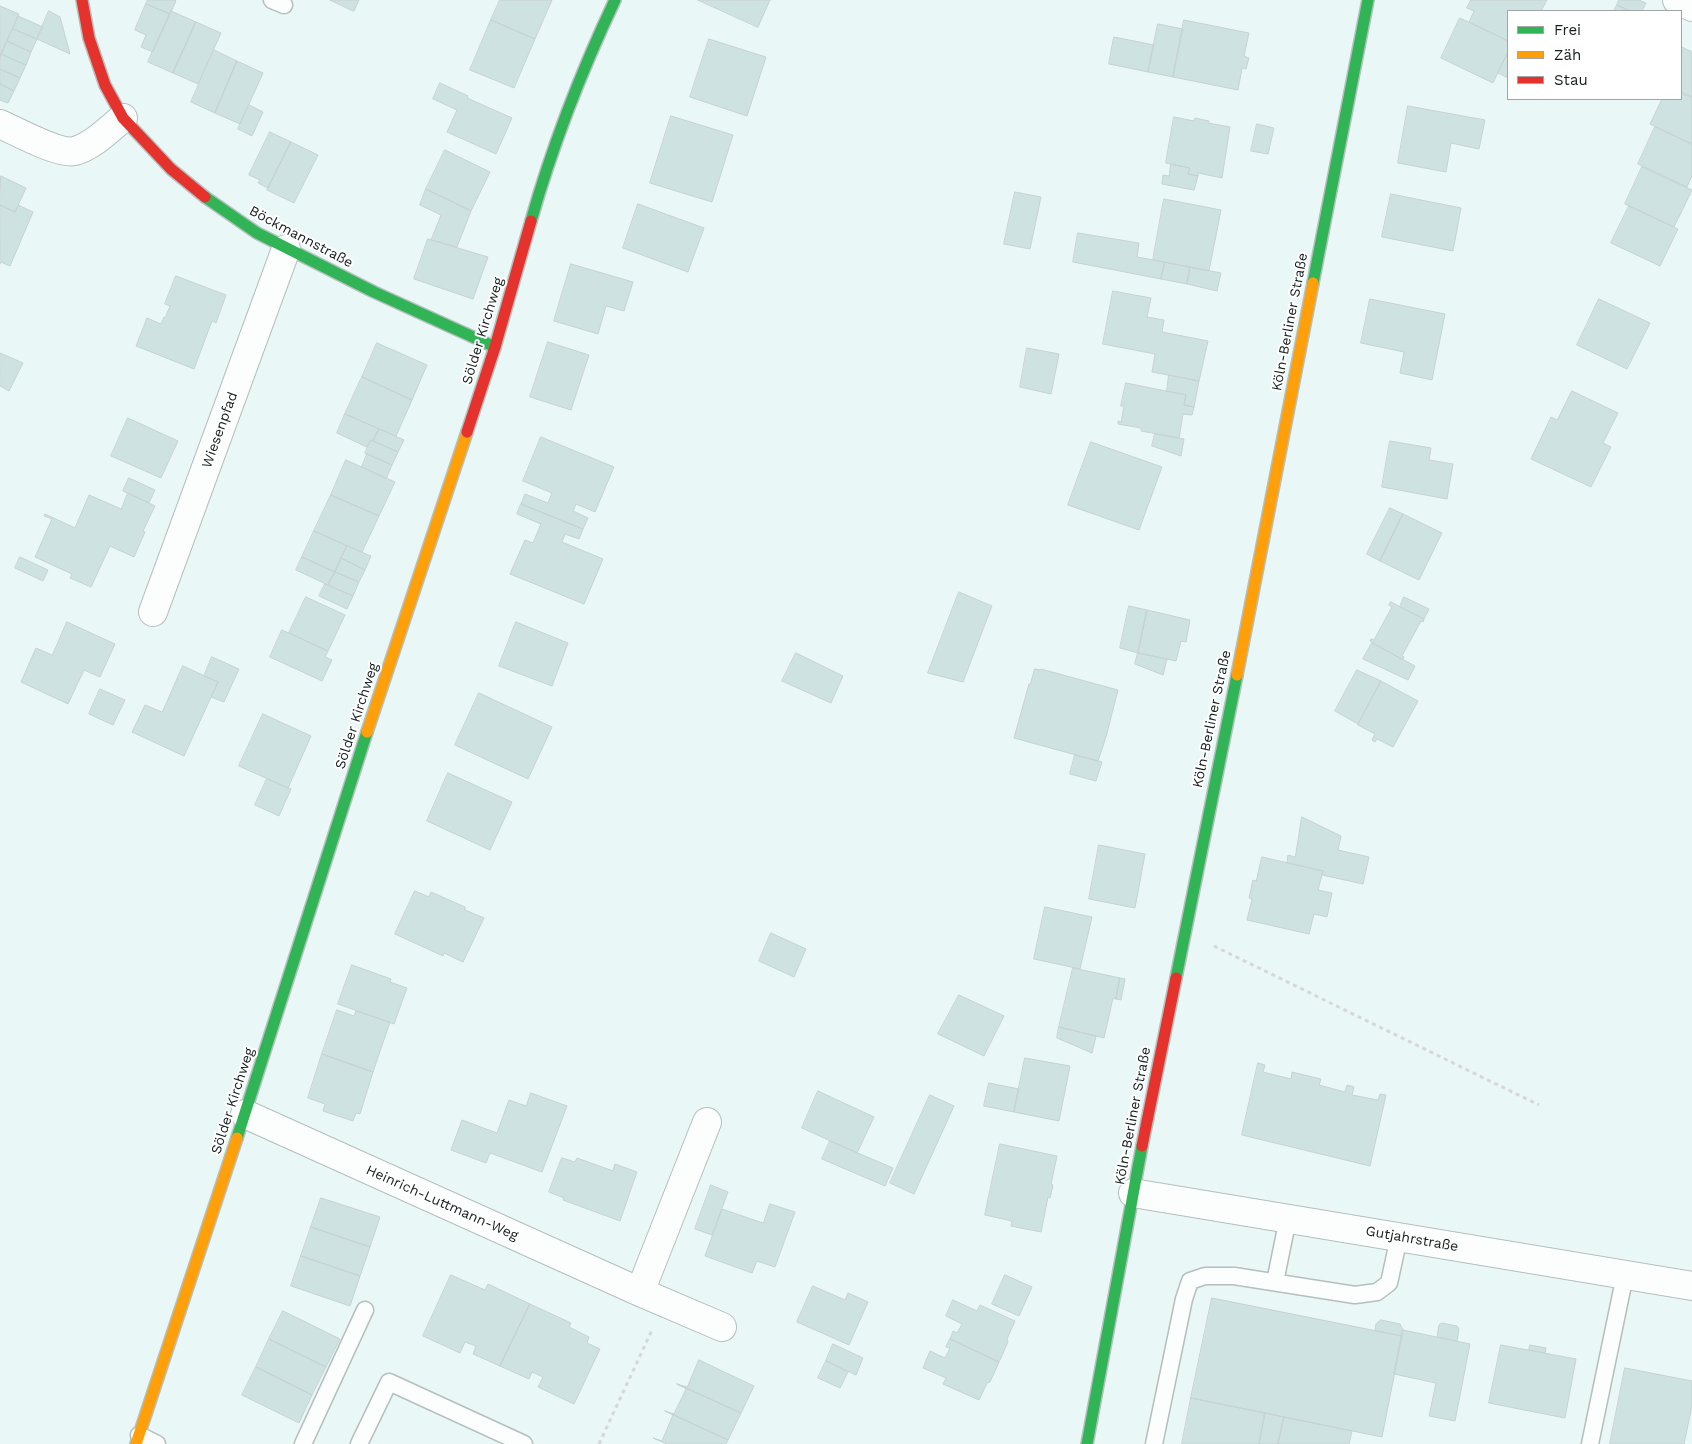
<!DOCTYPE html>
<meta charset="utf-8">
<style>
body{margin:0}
#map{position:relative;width:1692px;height:1444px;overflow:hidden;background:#e9f7f6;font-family:"Work Sans",sans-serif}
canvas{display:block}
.legend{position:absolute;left:1507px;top:10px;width:175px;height:90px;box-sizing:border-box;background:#fff;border:1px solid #a1a5a5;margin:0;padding:6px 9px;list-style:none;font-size:15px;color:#151e1e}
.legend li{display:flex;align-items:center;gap:10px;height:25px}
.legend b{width:25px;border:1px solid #a1a5a5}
</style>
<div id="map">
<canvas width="1692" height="1444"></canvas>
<ul class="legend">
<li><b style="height:6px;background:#30b455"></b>Frei</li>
<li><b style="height:6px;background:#ff9f0a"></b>Zäh</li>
<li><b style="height:6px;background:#e5322d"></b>Stau</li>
</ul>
</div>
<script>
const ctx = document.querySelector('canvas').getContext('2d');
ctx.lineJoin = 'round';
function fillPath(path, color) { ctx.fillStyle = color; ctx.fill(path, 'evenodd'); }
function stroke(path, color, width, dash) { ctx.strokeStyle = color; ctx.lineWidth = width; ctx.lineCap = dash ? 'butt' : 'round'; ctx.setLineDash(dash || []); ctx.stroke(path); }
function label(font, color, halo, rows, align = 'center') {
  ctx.font = font + ' "Work Sans",sans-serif'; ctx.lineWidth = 4; ctx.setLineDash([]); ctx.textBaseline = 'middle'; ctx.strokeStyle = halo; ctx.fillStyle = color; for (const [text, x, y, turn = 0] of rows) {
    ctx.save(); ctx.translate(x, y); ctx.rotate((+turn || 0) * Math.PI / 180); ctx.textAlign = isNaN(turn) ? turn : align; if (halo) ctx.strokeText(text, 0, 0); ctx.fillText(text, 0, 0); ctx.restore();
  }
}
const building = new Path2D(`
 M148 0H175L176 1 170 14 146 4Z
 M330 0H359L354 11Z
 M500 0H552L535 39 491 20Z
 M698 0H770L758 27Z
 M1471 0H1547L1541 11H1508V41L1469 22 1474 11 1467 8Z
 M1619 0H1639L1646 3 1642 11H1630L1617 5Z
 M146 4 170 14 153 52 141 47 146 35 135 30Z
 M1617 5 1630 11H1614Z
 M0 6 19 14 0 57Z
 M49 11 60 17 70 54 37 39Z
 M171 11 196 22 173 73 148 62Z
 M18 16 43 27 37 39 13 29Z
 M1460 18 1508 41V52L1493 83 1441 58Z
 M491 20 535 39 514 88 470 70Z
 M1184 20 1249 33 1244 56 1249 58 1246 69 1242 68 1238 90 1173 77Z
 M196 22 221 33 198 84 173 73Z
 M1158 24 1183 29 1173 77 1148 72Z
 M13 29 37 39 31 52 7 41Z
 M1114 37 1154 45 1148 72 1109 64Z
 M709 39 766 57 747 116 690 97Z
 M7 41 31 52 26 65 1 54Z
 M1682 47 1692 52V97L1681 92Z
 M214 50 237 61 215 113 191 102Z
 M1508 52V78L1498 73Z
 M1 54 26 65 20 78 0 69Z
 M237 61 263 73 240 124 215 113Z
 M0 69 20 78 14 91 0 84Z
 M440 83 468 96 467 98 512 118 496 154 447 132 457 110 433 99Z
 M0 84 14 91 8 103 0 100Z
 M1681 93 1692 98V144L1650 124 1662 99H1681Z
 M249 105 263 112 252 136 238 129Z
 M1408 106 1485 120 1479 149 1451 143 1446 172 1398 163Z
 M671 116 733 135 712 202 650 183Z
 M1174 117 1194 121 1195 118 1209 121 1208 123 1230 127 1222 178 1198 173V176L1188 174 1190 168 1166 163Z
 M1257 124 1274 128 1268 154 1251 151Z
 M1655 127 1692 144V176L1687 187 1638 164Z
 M270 132 291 142 268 188 258 183 260 180 249 175Z
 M291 142 318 155 294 203 267 190Z
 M445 150 490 172 471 211 426 189Z
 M1171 164 1190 168 1188 174 1198 176 1194 190 1162 184 1163 175 1169 176Z
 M1642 167 1692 190 1674 227 1625 204Z
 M1 176 26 188 15 212 0 205Z
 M426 189 471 211 457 247 431 240 441 215 420 205Z
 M1015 192 1041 197 1030 249 1004 244Z
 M1391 194 1461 208 1453 251 1382 237Z
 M1164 199 1221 210 1209 271 1153 260Z
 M638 204 704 228 688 272 623 248Z
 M0 205 15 212 18 205 33 212 10 266 1 262 0 264Z
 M1629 206 1678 229 1660 266 1611 243Z
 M1078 233 1139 243 1137 257 1165 262 1161 279 1073 262Z
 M428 239 488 257 473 299 414 279Z
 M1165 262 1190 267 1187 284 1161 279Z
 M571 264 633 282 624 311 606 306 598 334 554 321Z
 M1190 267 1221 273 1217 291 1187 284Z
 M176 276 226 295 216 323 212 321 194 369 136 346 147 318 161 324 164 317 165 318 170 306 165 304Z
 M1113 291 1151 298 1147 317 1164 320 1162 332 1208 341 1199 381 1152 372 1155 354 1103 344Z
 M1370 299 1445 314 1432 380 1400 373 1404 352 1361 343Z
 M1599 299 1650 323 1627 369 1577 345Z
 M548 342 589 355 571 410 530 397Z
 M377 343 427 365 412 400 362 377Z
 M1027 348 1059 354 1051 394 1020 387Z
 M0 353 23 363 9 391 0 386Z
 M1169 375 1199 381 1194 407 1184 405 1186 395 1167 391Z
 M362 377 412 400 396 436 345 414Z
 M1126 383 1186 395 1184 405 1194 407 1192 415 1183 414 1179 438 1141 431V428L1118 424V421L1121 422 1124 406H1121Z
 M1572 391 1618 413 1603 443 1611 447 1591 487 1531 459 1551 417 1557 420Z
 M345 414 379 429 373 441 371 440 367 447 337 433Z
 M128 418 178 441 161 478 111 456Z
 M379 429 404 440 398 452 373 441Z
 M1155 434 1184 439 1181 456 1152 446Z
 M541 437 614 467 595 512 576 504 573 511 588 518 583 529 521 504 525 494 548 503 552 493 523 481Z
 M371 440 398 452 392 465 365 453Z
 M1390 441 1431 448 1429 460 1453 464 1447 499 1382 487Z
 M1091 442 1162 467 1139 530 1068 505Z
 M367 454 392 465 386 479 362 467Z
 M346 460 395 482 379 516 331 495Z
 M129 478 155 490 149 503 123 491Z
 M128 493 155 506 143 531 145 532 134 557 110 546 91 587 70 578 72 574 35 557 52 519 44 516 45 514 75 528 89 495 121 509Z
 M331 495 379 516 362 552 314 531Z
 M521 504 583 529 579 539 565 534 562 542 603 559 584 604 510 574 525 540 533 543 541 524 517 514Z
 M1390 508 1403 514 1380 561 1367 554Z
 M1403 514 1442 533 1419 580 1380 561Z
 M314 531 347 546 335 572 302 557Z
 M347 546 371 556 365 570 341 558Z
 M20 557 48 570 43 581 15 568Z
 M302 557 335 572 328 585 296 570Z
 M341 558 365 570 359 582 335 572Z
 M335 572 359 582 353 596 328 585Z
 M325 584 353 596 347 609 319 596Z
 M959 592 992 606 963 682 928 673Z
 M306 597 345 615 328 651 289 633Z
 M1404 597 1429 609 1424 619 1400 607Z
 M1391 602 1424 619 1423 622 1421 621 1402 656 1404 657 1403 660 1370 641 1371 639 1374 640 1392 607 1389 605Z
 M1129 606 1147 610 1138 653 1120 648Z
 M1147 610 1190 620 1186 642 1181 641 1176 661 1138 653Z
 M67 622 115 644 100 677 84 670 68 704 21 682 36 648 52 655Z
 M516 622 568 643 552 686 499 666Z
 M282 630 328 651 325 657 332 660 322 681 270 657Z
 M1372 643 1415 666 1408 680 1363 659Z
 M796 653 843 676 831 703 782 681Z
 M1138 653 1167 659 1163 675 1135 664Z
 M212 657 239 669 224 702 211 697 218 682 204 676Z
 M183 666 218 682 184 756 132 732 145 705 162 712Z
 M1035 669 1040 670 1041 669 1118 690 1106 737 1098 761 1014 738 1029 684H1030Z
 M1357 670 1381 681 1358 724 1335 711Z
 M1381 681 1418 701 1393 747 1377 739 1375 742 1372 740 1375 734 1358 725Z
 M100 689 125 700 113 725 89 714Z
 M479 693 552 727 528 779 455 745Z
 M263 714 311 736 288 788 239 766Z
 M1075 755 1102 762 1096 781 1070 774Z
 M448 773 512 802 490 850 427 821Z
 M267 779 291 789 279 816 255 805Z
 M1302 817 1341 836 1338 850 1369 857 1363 884 1322 875 1323 871 1287 863 1288 855 1295 857Z
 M1099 845 1145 854 1135 908 1089 899Z
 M1262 857 1323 871 1318 890 1332 893 1327 917 1314 914 1309 934 1247 920 1252 899 1249 898 1253 880 1256 881Z
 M415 891 429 897 431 892 465 907V910L484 918 463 962 444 953 443 956 395 934Z
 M1045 907 1092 917 1080 969 1034 959Z
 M771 933 806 949 794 977 759 961Z
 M352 965 391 979 390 982 407 988 394 1024 338 1004Z
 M1073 968 1120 978 1116 999 1113 998 1104 1038 1059 1027Z
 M1120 978 1125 979 1121 1000 1116 999Z
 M959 995 1004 1016 984 1056 938 1034Z
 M337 1010 354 1016 356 1011 390 1022 373 1072 322 1054Z
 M1059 1027 1096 1036 1092 1053 1057 1038Z
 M322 1054 373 1072 360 1114 356 1113 353 1121 323 1111 325 1104 308 1098Z
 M1025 1058 1070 1066 1059 1121 1014 1112Z
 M1258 1063 1265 1065 1263 1072 1291 1079 1292 1072 1321 1079 1319 1085 1345 1092 1347 1085 1354 1087 1352 1095 1378 1100 1380 1094 1386 1095 1370 1166 1242 1135Z
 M989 1083 1019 1089 1014 1112 984 1106Z
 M818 1091 874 1117 857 1153 802 1128Z
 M531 1093 567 1106 542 1172 490 1153 486 1163 451 1150 462 1120 497 1133 509 1100 526 1106Z
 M930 1095 954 1106 914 1194 890 1183Z
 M830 1141 893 1168 885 1186 822 1159Z
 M1000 1144 1057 1156 1051 1184 1053 1185 1050 1198 1048 1197 1041 1232 1011 1226 1012 1221 985 1215Z
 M562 1158 575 1162 577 1158 613 1171 615 1164 637 1172 620 1221 563 1200 564 1198 549 1192Z
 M711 1185 728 1192 712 1235 695 1229Z
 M321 1198 380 1217 370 1247 311 1227Z
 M770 1204 795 1212 775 1267 757 1261 752 1273 705 1256 722 1209 763 1223Z
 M311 1227 370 1247 360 1276 301 1256Z
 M301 1256 360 1276 350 1306 291 1286Z
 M451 1275 485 1290 488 1284 530 1304 500 1366 473 1354 476 1346 465 1342 460 1353 423 1336Z
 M1005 1275 1032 1287 1019 1316 992 1304Z
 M813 1286 845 1300 848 1293 868 1302 849 1345 797 1322Z
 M1212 1298 1402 1336 1382 1437 1191 1398Z
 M953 1300 977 1311 980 1305 1015 1321 1007 1339 1008 1342 999 1362 950 1339 953 1331 957 1333 962 1324 946 1316Z
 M530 1304 571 1323 569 1327 589 1337 587 1343 600 1349 574 1404 538 1387 543 1377 532 1372 529 1379 500 1366Z
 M283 1311 340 1339 326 1367 269 1339Z
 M1381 1320 1400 1324 1403 1330 1402 1336 1375 1331 1376 1324Z
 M1442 1323 1457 1326 1459 1329 1457 1341 1437 1337 1439 1325Z
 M1403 1330 1470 1344 1455 1421 1429 1416 1436 1383 1394 1374Z
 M269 1339 326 1367 312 1395 256 1367Z
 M950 1339 999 1362 990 1382 987 1383 979 1400 943 1384 946 1378 923 1368 930 1351 945 1358 950 1348 946 1347Z
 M833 1344 863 1358 856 1375 826 1361Z
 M1501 1345 1576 1359 1565 1418 1489 1403Z
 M1530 1345 1546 1348 1545 1353 1529 1350Z
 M699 1360 754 1386 741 1413 677 1384 687 1387Z
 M826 1361 848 1372 840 1388 818 1378Z
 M256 1367 312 1395 299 1423 242 1395Z
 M1625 1368 1692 1381V1406L1684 1444H1610Z
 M677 1384 741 1413 728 1440 665 1411 674 1414 686 1389Z
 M1191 1398 1265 1413 1259 1444H1182Z
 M665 1411 728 1440 726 1444H667L653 1438 662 1441 673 1415Z
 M1265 1413 1284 1417 1278 1444H1259Z
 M1284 1417 1352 1431 1349 1444H1278Z`);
const path = new Path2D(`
 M1214 946 1539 1105
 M599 1444 652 1330`);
const lane = new Path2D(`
 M272 0 284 5
 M1275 1282 1288 1218
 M139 1435 157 1444
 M303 1444 365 1310
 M359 1444 389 1382 524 1444
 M1154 1444 1184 1299 1190 1281 1205 1276H1234L1355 1295 1377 1292 1389 1283 1399 1237
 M1590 1444 1625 1275`);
const street = new Path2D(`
 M1677 0 1692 7
 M0 124C16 131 59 155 75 151 93 146 109 129 123 118
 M153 612 286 249
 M245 1114 640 1292 722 1327
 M1133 1193 1692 1286
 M640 1292 707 1122`);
const fast = new Path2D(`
 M205 197 257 233 374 292 495 347
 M531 221C552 147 582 70 615 0
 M1313 283 1368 0
 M1176 978 1237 675
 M237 1138 367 732
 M1087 1444 1142 1146`);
const slow = new Path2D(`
 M1237 675 1313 283
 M367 732 467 432
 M136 1444 237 1138`);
const jam = new Path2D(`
 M82 0 89 38 105 85 123 118 171 169 205 197
 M467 432 495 347 531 221
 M1142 1146 1176 978`);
const streetNames = [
 ["Böckmannstraße",301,237,28],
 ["Köln-Berliner Straße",1290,322,-79],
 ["Sölder Kirchweg",483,331,-73],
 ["Wiesenpfad",220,430,-70],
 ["Sölder Kirchweg",357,716,-72],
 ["Köln-Berliner Straße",1212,719,-78],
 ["Sölder Kirchweg",233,1101,-72],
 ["Köln-Berliner Straße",1133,1116,-79],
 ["Heinrich-Luttmann-Weg",442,1203,24],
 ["Gutjahrstraße",1412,1239,10]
];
fillPath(building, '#cee2e1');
stroke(building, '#c7d2d2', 1);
stroke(lane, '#b4bfbe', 19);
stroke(street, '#b4bfbe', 30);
stroke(fast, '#b4bfbe', 14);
stroke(slow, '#b4bfbe', 14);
stroke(jam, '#b4bfbe', 14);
stroke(path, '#d4d8d7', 3, [4, 4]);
stroke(lane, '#fcfefe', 16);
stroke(street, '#fcfefe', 28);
stroke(fast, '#30b455', 11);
stroke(slow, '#ff9f0a', 11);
stroke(jam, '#e5322d', 11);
label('14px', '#151e1e', '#fff', streetNames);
</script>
